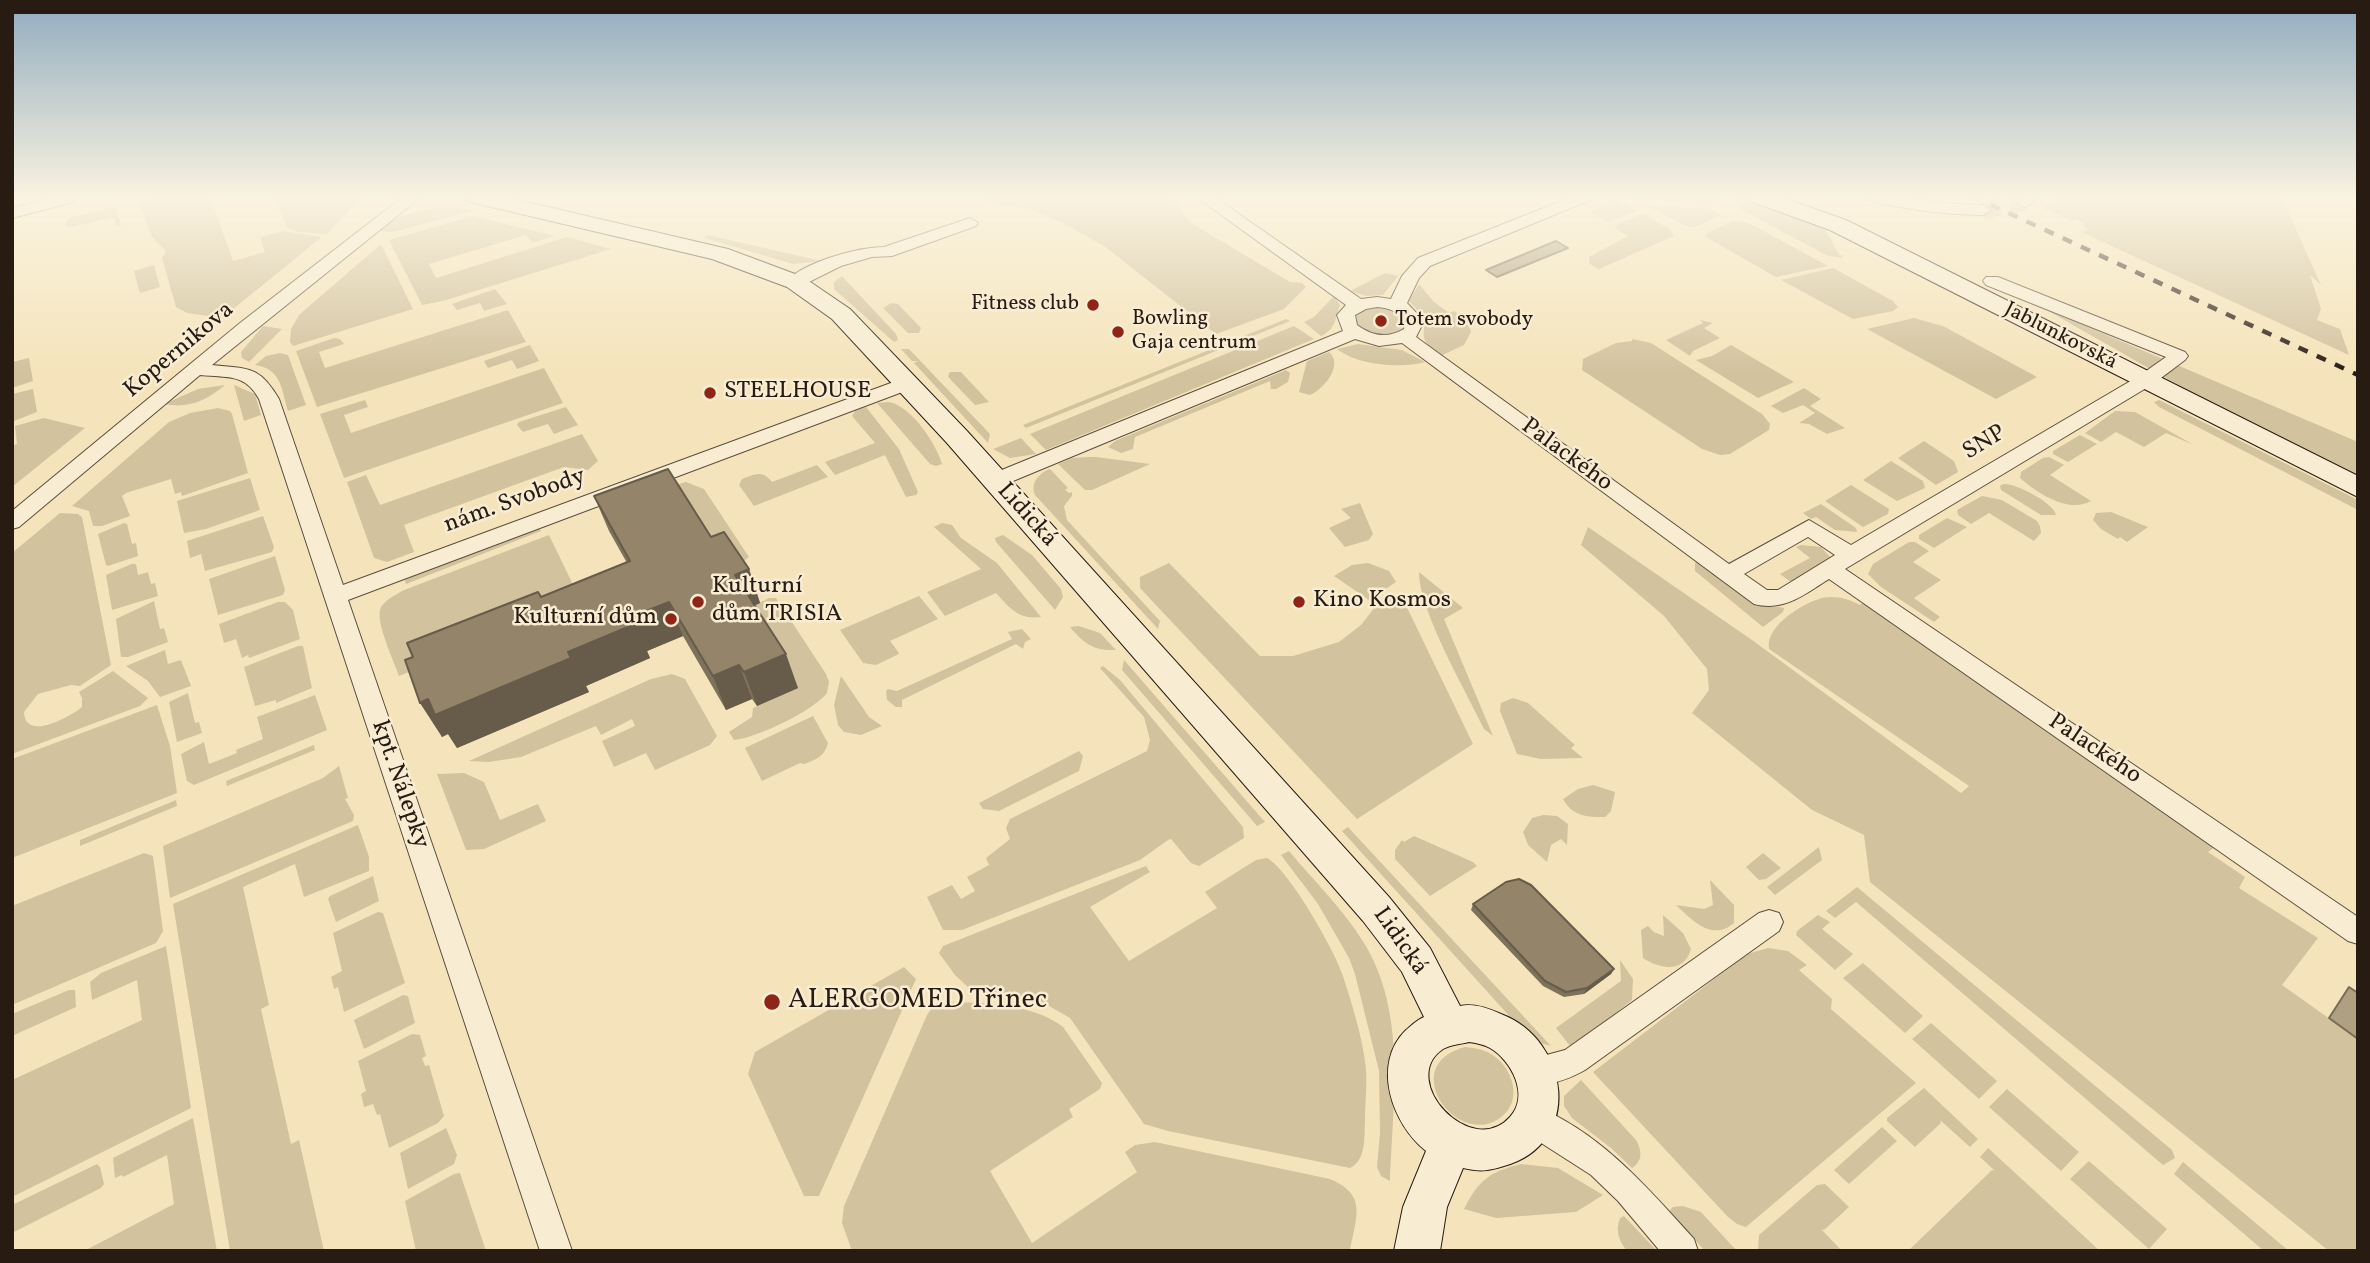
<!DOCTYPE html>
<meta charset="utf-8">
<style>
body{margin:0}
#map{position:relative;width:2370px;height:1263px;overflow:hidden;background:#f5e4bb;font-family:Vollkorn,serif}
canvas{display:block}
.frame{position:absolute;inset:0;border:14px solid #281b12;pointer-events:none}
</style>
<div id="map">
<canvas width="2370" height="1263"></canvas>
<div class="frame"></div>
</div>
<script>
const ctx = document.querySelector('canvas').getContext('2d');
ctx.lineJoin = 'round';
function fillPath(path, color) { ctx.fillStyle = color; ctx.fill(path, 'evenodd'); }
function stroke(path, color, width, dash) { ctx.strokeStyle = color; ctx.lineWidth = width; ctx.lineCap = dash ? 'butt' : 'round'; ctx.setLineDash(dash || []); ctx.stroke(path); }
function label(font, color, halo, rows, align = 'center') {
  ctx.font = font + ' Vollkorn,serif'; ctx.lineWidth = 5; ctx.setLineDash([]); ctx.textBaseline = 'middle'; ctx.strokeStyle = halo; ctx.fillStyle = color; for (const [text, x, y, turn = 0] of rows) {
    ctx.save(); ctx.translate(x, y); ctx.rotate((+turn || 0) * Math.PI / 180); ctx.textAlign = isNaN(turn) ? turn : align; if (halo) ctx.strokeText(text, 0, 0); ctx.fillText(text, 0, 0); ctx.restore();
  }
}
const green = new Path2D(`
 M158 196H210L233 261 265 252 260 237 283 231 322 237 222 318 187 313 176 307 162 258 166 251 152 237 139 202Z
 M274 196H363L327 234 299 232 287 228Z
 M978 196H1164L1175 202 1191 223 1290 282 1302 283 1306 287 1284 309 1216 334 1104 246 1065 224 1030 209 994 204Z
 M1622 196H1726L1722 202 1708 204 1627 199Z
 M2066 196H2281L2321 285 2310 275 2321 309 2317 320 2340 329 2349 355 2081 232 2089 230 2083 226 2086 224 2076 219 2072 221 2043 208Z
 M1735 197 1819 225C1833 234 1831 249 1844 258L1828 256 1744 211 1736 205Z
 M1614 198 1636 211 1609 222 1590 212 1608 204Z
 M1645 205 1711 209 1721 215 1695 227H1688Z
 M116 206 121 226 117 227 114 217 67 228 66 220 69 218Z
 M452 207 476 210 393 232 373 231C398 216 423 207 452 207Z
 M1643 214 1670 229 1674 236 1599 269 1590 264 1589 257 1628 236 1615 228 1616 225Z
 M473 216 555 236 532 243 526 235 429 264 436 278 567 237 611 249 443 301 422 305 389 240Z
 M1733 221 1749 223 1828 266 1776 277 1706 237 1707 233Z
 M708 235 821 261 793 264 704 238Z
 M381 244 413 309 293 346 290 342 291 329 299 315Z
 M154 265 160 287 140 293 134 271Z
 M1833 268 1893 301 1898 307 1893 311 1853 319 1781 280Z
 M1385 273 1398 276 1383 295 1366 296 1350 291Z
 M842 276 896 334 898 340 894 342 834 289V282Z
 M1419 284 1434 302 1449 313 1454 311C1462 317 1469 322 1471 332L1464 345 1440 356C1412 335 1431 333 1421 315 1418 310 1413 306 1409 301Z
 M495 289 507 304 484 311 480 303 457 310 452 304Z
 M1334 296 1340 305C1335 319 1336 329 1321 336L1304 322 1314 317Z
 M891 303 898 304 921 328 919 333H908L883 308Z
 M1379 306 1396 310 1406 318V328C1387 340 1375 335 1356 327L1354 317 1363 309Z
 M2043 308 2358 442V478L2201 398Z
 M508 310 526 342 317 407 296 351 334 338 340 339 344 344 319 352 325 368Z
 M1914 318 1943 326 2037 377 1996 399 1867 329Z
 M1286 319 1290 321 1026 428 1023 425Z
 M1700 320 1713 323 1704 328 1720 338 1693 351 1690 356 1666 340 1703 323Z
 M263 326 282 329 249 362 242 358 241 352Z
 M1294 326 1314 339 1046 450 1030 434Z
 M1632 339 1651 343 1762 414 1770 424 1769 430 1730 454 1720 455 1702 449 1582 370 1583 359 1616 343 1632 341Z
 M1358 344 1402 350 1425 362C1401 369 1357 365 1337 349Z
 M530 345 539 361 517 369 512 360 488 368 484 361Z
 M1731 345 1794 382 1758 398 1696 360 1712 356Z
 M901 349H909L990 434 988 443 914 363 918 361H912Z
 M1329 352C1344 365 1324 389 1310 395L1299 392 1307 361Z
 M280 353 288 355 306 405 288 411C281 389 282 369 255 365L266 356Z
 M29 358 33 381 12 388V362Z
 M544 368 563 403 344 478 320 414 365 400 368 407 344 415 351 433Z
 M1286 370 1290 373 1288 382 1276 389H1271L1270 381 1135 437 1133 449 1121 453 1108 447 1115 441Z
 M950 372H961L989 402 975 405 950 379 948 376Z
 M225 385C208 400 188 409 164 404L198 389Z
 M234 385 255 394 261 415 244 421Z
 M1804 388 1821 399 1810 406 1845 428 1827 434 1809 424 1799 423 1815 413 1803 405 1783 413 1771 406Z
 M33 389 37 412 14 421 12 394Z
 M2159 400 2358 500V510L2159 407 2154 402Z
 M889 402C911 406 936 443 942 464L936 466 930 464 877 403Z
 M566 407 578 425 554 434 548 424 523 432 517 425 519 422Z
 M866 407 899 449 918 492 916 495 906 497 885 455 835 475 825 462 875 443 852 416 855 411Z
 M218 408 230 411 232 414 248 473 182 496 181 492 175 494 171 479 126 493 122 496 130 516 102 526H93L89 511 72 506 169 422 190 413Z
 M2115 411 2135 412 2194 445 2166 433 2144 447 2116 432 2101 442 2085 433Z
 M44 418 85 428 12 487V446L17 444 15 426Z
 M582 434 598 461 588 470 564 467 404 525 414 552 387 562 374 558 347 482 366 475 380 505Z
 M2080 435 2097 444 2068 462 2053 454V451Z
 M1021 438 1036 454 1010 458 993 449Z
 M1924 441 1954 461 1958 472 1936 485 1898 458Z
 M1088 457H1096L1150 464 1092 490H1085L1058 464 1072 458Z
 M2049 457 2064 465 2050 475 2091 501C2069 514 2037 493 2020 478L2021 472 2043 458Z
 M1891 461 1923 481 1925 488 1897 501 1863 480Z
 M817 465 828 477 754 506 739 485 742 479C756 474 762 470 772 482Z
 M1050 469 1068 488 1065 490 1069 493 1072 492V496L1064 506 1067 520 1160 621 1158 629 1035 495C1030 483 1039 473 1050 469Z
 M250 478 260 510 206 529 184 533 177 501Z
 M686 482 704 489 749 557 737 567 661 489Z
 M2003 484C2016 483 2054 503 2056 515H2041L2001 490 2000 486Z
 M1851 485 1889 509 1888 514 1863 527 1825 501Z
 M1982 496 2002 500 2037 521 2040 526 2041 533 2034 541 1989 513 1971 524 1958 515 1957 510Z
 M1360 503 1373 534 1369 540 1345 547 1329 528 1351 518 1341 509Z
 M1821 504 1856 528 1857 532 1835 530 1816 517 1811 519 1803 513Z
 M2111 512 2148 527 2127 542 2120 537 2118 539 2101 529 2093 520 2096 513Z
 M60 513 78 514 82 517 111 665 80 686 71 685 38 694 24 712C25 742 70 717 82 707V698L79 692 113 671 148 698 140 706 12 754V553Z
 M263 516 274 547 272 552 205 571 201 554 190 558 187 541Z
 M1947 518 1967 527 1934 548 1919 539V535Z
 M124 523 127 524 132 544 136 543 138 556 108 566 106 565 98 534Z
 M942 523 952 525 961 538 997 563 1041 617C1018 620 1010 608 996 593L945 616 927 592 981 569 934 527Z
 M538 527 541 531 406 584 404 579Z
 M1588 527 1752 640 1961 793 1969 786 1769 649C1765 626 1803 603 1822 598 1835 595 1849 599 1860 605L1864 601 2215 847 2208 852 2245 877 2239 888 2318 938 2282 985 2358 1039V1251H2329L1870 882 1864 835 1812 810 1692 713 1709 690 1707 669 1664 616 1581 545Z
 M549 535 579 597 571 606 399 676C394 661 374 620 381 607 386 599 396 595 404 590Z
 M1003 535 1032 555 1061 589 1063 597 1055 610 996 542 995 538Z
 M1909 542H1915L1929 551 1913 562 1941 580 1914 598 1940 617 1934 622 1881 587 1868 574 1873 564Z
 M1801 545 1821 547 1831 558 1791 582 1780 574 1810 558 1796 547Z
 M275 556 285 590 283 595 218 615 209 579Z
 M1700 559 1753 602 1784 608 1783 612 1763 627 1695 571V563Z
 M136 562 132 564H136L138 575 148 572 151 584 155 583 158 596 112 610 106 575Z
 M1169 563 1260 656H1293L1339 642 1361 625 1375 607 1400 593 1473 744 1357 819 1140 588V577Z
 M1368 563 1389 571 1396 582 1369 600 1334 576 1352 565Z
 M1419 572 1463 608 1444 619 1493 736 1484 729C1466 691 1419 611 1419 572Z
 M919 596 938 619 890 641 899 653 897 655 876 665 863 663 840 630Z
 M769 598H776L826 674 829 682 827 693C813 711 757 738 734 740L729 732 752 717 753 708 797 688 747 609Z
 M154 601 160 629 164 628 168 642 128 657H121L116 619Z
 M278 602H285L293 610 300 639 249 658 248 655 242 658 236 639 224 643 219 624Z
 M1079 626 1100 633 1116 650C1094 651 1084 644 1070 627Z
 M1022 629 1031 639 1025 642 1023 649 1016 644 902 700V707H896L887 700 886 691 888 689 897 691 1012 639 1008 632Z
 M298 646H303L312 688 276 703V700L255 706 244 667Z
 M165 650 168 664 181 660 191 686 160 697 148 681 126 666Z
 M1124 660 1265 822 1257 826 1122 670Z
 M1103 666 1120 680 1243 827 1244 838 1199 866 1191 863 1171 839 1168 840 1140 860 962 930H943L927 897 952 885 961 899 975 891 967 877 989 865 986 858 1010 839 1006 828 1010 819 1147 751 1150 740 1144 717 1100 668Z
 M672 674 685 679 717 736 710 745 655 770 646 753 614 767 602 741 635 726 632 719 601 735 596 726 521 757 489 762 469 761 651 679Z
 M841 676 869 717 882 726 861 735 844 732 838 725 834 705Z
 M188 693 195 723 199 722 202 733 177 742 169 702Z
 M315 695 327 730 194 785 187 781 181 754 204 742 209 764 237 753 236 750 263 739 257 717Z
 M1513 698 1528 703 1575 745 1571 748 1583 758 1541 759 1517 754 1500 711 1501 703Z
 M157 705 170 746 177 793 12 858V759Z
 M813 716 828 743C825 756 816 760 804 764L800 763 762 781 745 748Z
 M314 745 315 750 227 786 226 781Z
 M1079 751 1083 756 1079 771 999 811 983 809 979 803Z
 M339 766 348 798 345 799 354 815 353 821 170 898 163 846 323 778Z
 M464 773 484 782 500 820 538 804 546 821 484 849 466 850 437 774Z
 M1593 785 1615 792 1611 811 1605 817C1587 817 1573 817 1563 799L1578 789Z
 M176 800 177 806 80 846V840Z
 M1543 815 1557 816 1568 824 1567 845 1561 839 1551 845 1547 862 1528 845 1523 832 1532 818Z
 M358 825 369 857V871L304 897 295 864 243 887 269 1005 261 1009 291 1144 299 1140 324 1251H230L173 904Z
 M1348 827 1551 1046 1537 1042 1521 1029 1342 831Z
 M1414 836 1473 862 1477 866 1430 896 1395 859V850L1402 840 1404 842Z
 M1819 847 1822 860 1775 895 1767 887Z
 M1289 851C1314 881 1344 910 1364 943 1407 1013 1393 1102 1390 1181L1381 1176 1377 1167 1380 1133 1379 1071 1355 974 1349 958 1318 904 1281 855Z
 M144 853 153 856 163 931 156 943 12 1005V906Z
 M1763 853 1781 868 1766 879 1759 880 1746 867Z
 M1267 858C1289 870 1333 948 1342 973 1351 1001 1361 1032 1365 1061 1368 1080 1365 1101 1365 1120 1364 1135 1367 1160 1350 1168L1168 1131 1144 1124 1070 1018 1042 1002 968 987 955 975 939 953 943 946 1146 866 1150 872 1090 907 1129 961 1217 908 1205 892 1256 860Z
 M373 876 379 901 336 922 328 899 330 896Z
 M1710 880 1734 905V923C1712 942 1692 920 1676 905L1704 909 1713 905Z
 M1857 887 2172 1150 2175 1158 2163 1165 1856 902 1835 918 1826 911Z
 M378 912 383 913 405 983 344 1012 338 987 334 989 331 977 342 971 333 933Z
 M1663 915 1683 933 1691 949C1684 974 1660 969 1643 958L1641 930 1648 926 1654 932 1664 936Z
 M1818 915 1830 922 1822 929 1853 954 1835 970 1796 935 1797 931Z
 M166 946 191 1108 12 1197V1080L142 1020 137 980 92 1000 90 982 101 973Z
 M1768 948 1788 951 1807 965 1799 970 1832 999 1831 1009 1916 1083 1746 1227 1737 1224 1727 1216 1593 1072 1747 954Z
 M1620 960 1633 979 1632 1000 1586 1037 1570 1046 1556 1028 1621 981Z
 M1863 963 1923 1016 1905 1033 1843 978Z
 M904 967 916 979 819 1196H804L748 1074 755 1052Z
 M69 990H75L76 1007 12 1036V1014Z
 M403 995 408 996 415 1023 364 1049 354 1020Z
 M942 1003C977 1001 1035 1004 1063 1027L1102 1083 1100 1089 1069 1109 1073 1117 990 1171 1032 1243 1137 1172 1125 1152 1135 1145 1155 1142 1330 1179C1368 1195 1356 1217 1350 1251H852L842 1223 844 1206 927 1015 931 1009Z
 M1931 1023 1997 1081 1979 1099 1912 1039Z
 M412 1034 420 1035 426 1056 422 1058 425 1066 429 1065 444 1116 438 1123 389 1148 380 1114 377 1115 373 1104 364 1107 361 1094 366 1091 358 1061Z
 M1465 1047C1474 1048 1483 1049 1491 1054 1513 1067 1524 1101 1500 1118 1457 1149 1396 1065 1465 1047Z
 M1581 1080 1636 1140C1642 1151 1643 1161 1632 1168L1611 1148 1572 1118 1564 1106V1096Z
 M1924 1088 1978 1139 1970 1147 1940 1120 1941 1123 1915 1147 1887 1121V1118Z
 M2007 1089 2079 1152 2061 1171 1989 1107Z
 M193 1118 217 1251H84L174 1204 167 1155 123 1177 122 1175 115 1178 113 1158Z
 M1882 1127 1897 1141 1849 1184 1834 1170Z
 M446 1128 457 1155 454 1164 408 1189 400 1153Z
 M1988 1148 2100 1251H1908L1992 1170 1995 1171 1980 1157Z
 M2089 1161 2167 1229 2149 1249 2070 1179Z
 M2183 1162 2289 1251H2264L2174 1174Z
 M97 1164 100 1167 104 1184 101 1188 12 1233V1205Z
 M1521 1164 1558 1168 1603 1195 1576 1212 1496 1218 1464 1209C1479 1180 1489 1172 1521 1164Z
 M460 1173 486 1251H416L405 1201 454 1174Z
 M1825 1184 1849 1207 1824 1230 1821 1229 1842 1251H1758L1759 1235 1817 1185Z
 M1683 1206 1701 1212 1737 1251H1705L1669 1211 1673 1207Z
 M1624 1216 1657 1251H1627C1619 1241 1615 1231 1620 1218Z`);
const water = new Path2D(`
 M1556 241 1568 248 1497 277 1486 270Z
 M2349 987 2358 993V1039L2329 1018Z`);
const streetTunnel = new Path2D(`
 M1983 210 2025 202`);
const street = new Path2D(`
 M60 196H76L74 202 12 218V208Z
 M404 196H422L212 365C248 369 259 365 279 399L343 585 899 380H913L915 384 913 388 348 600 572 1251H540L259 399C245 373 227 378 200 375L19 527 12 529V511L240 323Z
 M1195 196H1213L1361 299 1377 297 1391 299 1402 276 1418 258 1574 196H1595L1593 199 1430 266 1419 278 1407 303 1424 321 1416 337 1729 564 1809 520 1851 545 2139 376 2166 357 1986 285 1983 281 1986 277H1998L2185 352 2188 356 2185 360 2153 384 1845 569 2358 917V944L2348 941 1829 579C1805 594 1784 612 1754 604L1402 343 1379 346 1355 339 1001 486H987L984 481 987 476 1343 331 1337 315 1346 305ZM1377 307C1389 308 1398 311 1406 321L1404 329C1387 339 1372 336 1357 325L1355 315 1366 309ZM1808 537 1835 555 1778 590H1767L1744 574Z
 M1862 196C1902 194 1943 205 1983 205L1991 210 1983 215C1942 214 1904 210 1864 199Z
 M2025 196H2044L2025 207 2017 202Z
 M970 218 978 223 976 226 892 256 872 257 841 266 801 286 795 287 786 282C803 262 859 247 884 247Z
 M1769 910 1779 913 1783 922 1779 931 1585 1070C1567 1080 1545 1089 1524 1081L1520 1071 1524 1061 1565 1050 1759 913Z
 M1535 1106C1601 1133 1647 1187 1694 1239L1698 1251H1660L1618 1201 1591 1175 1524 1132 1520 1121 1524 1110Z`);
const secondary = new Path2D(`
 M463 196H501L728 249 803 277 850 309 967 431 1389 897 1430 948 1460 1006C1474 1003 1488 1008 1501 1014 1570 1040 1584 1144 1504 1166 1488 1171 1479 1172 1463 1168L1447 1207 1440 1251H1394L1403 1207 1426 1151C1392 1124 1371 1064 1406 1030 1412 1025 1417 1020 1424 1017L1402 972 1363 921 947 443 832 319 787 287 712 259 466 201ZM1469 1042C1476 1043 1483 1044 1490 1048 1511 1060 1530 1095 1510 1117 1471 1160 1397 1080 1443 1049 1450 1045 1461 1044 1469 1042Z
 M1747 196H1778L1846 220 2358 476V497L1830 230 1750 201Z`);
const rail = new Path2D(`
 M1972 196 2358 375`);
const wall = new Path2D(`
 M594 496 711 537 749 569 760 603 755 605 798 688 757 706 752 699 726 710 683 636 647 651 650 658 586 686 589 692 457 748 448 734 442 737 413 657 541 597 627 563 609 531Z
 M1473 904 1614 969 1611 974 1584 994 1564 997 1543 986 1471 910Z`);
const shadedWall = new Path2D(`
 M749 569 760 603 747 609 735 575Z
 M669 602 683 636 647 651 650 658 586 686 589 692 457 748 448 734 442 737 420 703Z
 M786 654 798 688 757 706 744 672Z
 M739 665 752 699 726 710 713 676Z
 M1614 969 1611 974 1584 994 1587 988Z`);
const building = new Path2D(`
 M668 469 711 537 724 532 749 569 735 575 786 654 744 672 739 665 713 676 669 602 631 617 635 624 568 652 571 658 435 715 428 699 420 703 405 660 413 657 407 643 538 592 541 597 630 561 594 496Z
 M1519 879 1531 885 1614 969 1587 988 1566 992 1545 981 1473 904 1506 882Z`);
const markers = [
 [1093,305,7,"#8f2418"],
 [1381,321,7,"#8f2418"],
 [1118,332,7,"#8f2418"],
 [710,393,7,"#8f2418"],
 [698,602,7,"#8f2418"],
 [1299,602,7,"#8f2418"],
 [671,619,7,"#8f2418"],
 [772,1002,9,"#8f2418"]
];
const farPoinames = [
 ["Fitness club",1079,305,"right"],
 ["Bowling",1132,320],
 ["Gaja centrum",1132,344],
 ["Totem svobody",1395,321]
];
const farStreetnames = [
 ["Jablunkovská",2060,337,27]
];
const streetNames = [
 ["Kopernikova",180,351,-40],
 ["SNP",1985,444,-31],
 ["Palackého",1566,456,36],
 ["nám. Svobody",515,502,-20],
 ["Lidická",1026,516,48],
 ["Palackého",2094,750,34],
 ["kpt. Nálepky",399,785,71],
 ["Lidická",1399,942,55]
];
const poiNames = [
 ["STEELHOUSE",724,393],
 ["Kulturní",712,588],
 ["dům TRISIA",712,616],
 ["Kino Kosmos",1313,602],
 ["Kulturní dům",657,619,"right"]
];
const nearPoinames = [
 ["ALERGOMED Třinec",788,1002]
];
fillPath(green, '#d2c29e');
fillPath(water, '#afa082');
stroke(water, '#796b55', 2);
stroke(streetTunnel, '#ccbc99', 18, [18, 9]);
stroke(street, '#5b4d3c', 2);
stroke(secondary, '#281b12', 2);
fillPath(street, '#f8edd3');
fillPath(secondary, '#f8edd3');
stroke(rail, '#281b12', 4.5, [10, 10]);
fillPath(wall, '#7e725b');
fillPath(shadedWall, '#675c4a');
fillPath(building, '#93846a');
stroke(building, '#675c4a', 2);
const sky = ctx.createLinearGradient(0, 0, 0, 373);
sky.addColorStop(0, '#91acbf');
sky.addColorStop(0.53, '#faf3e0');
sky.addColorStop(1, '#faf3e000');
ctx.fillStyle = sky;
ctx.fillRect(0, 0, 2370, 373);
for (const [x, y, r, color] of markers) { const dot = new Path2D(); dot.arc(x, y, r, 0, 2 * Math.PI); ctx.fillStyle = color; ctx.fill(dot); stroke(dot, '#f8edd3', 2.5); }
label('21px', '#281b12', '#f8edd3', farPoinames, 'left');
label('21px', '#281b12', '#f8edd3', farStreetnames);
label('24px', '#281b12', '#f8edd3', streetNames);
label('24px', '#281b12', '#f8edd3', poiNames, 'left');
label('28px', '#281b12', '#f8edd3', nearPoinames, 'left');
</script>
